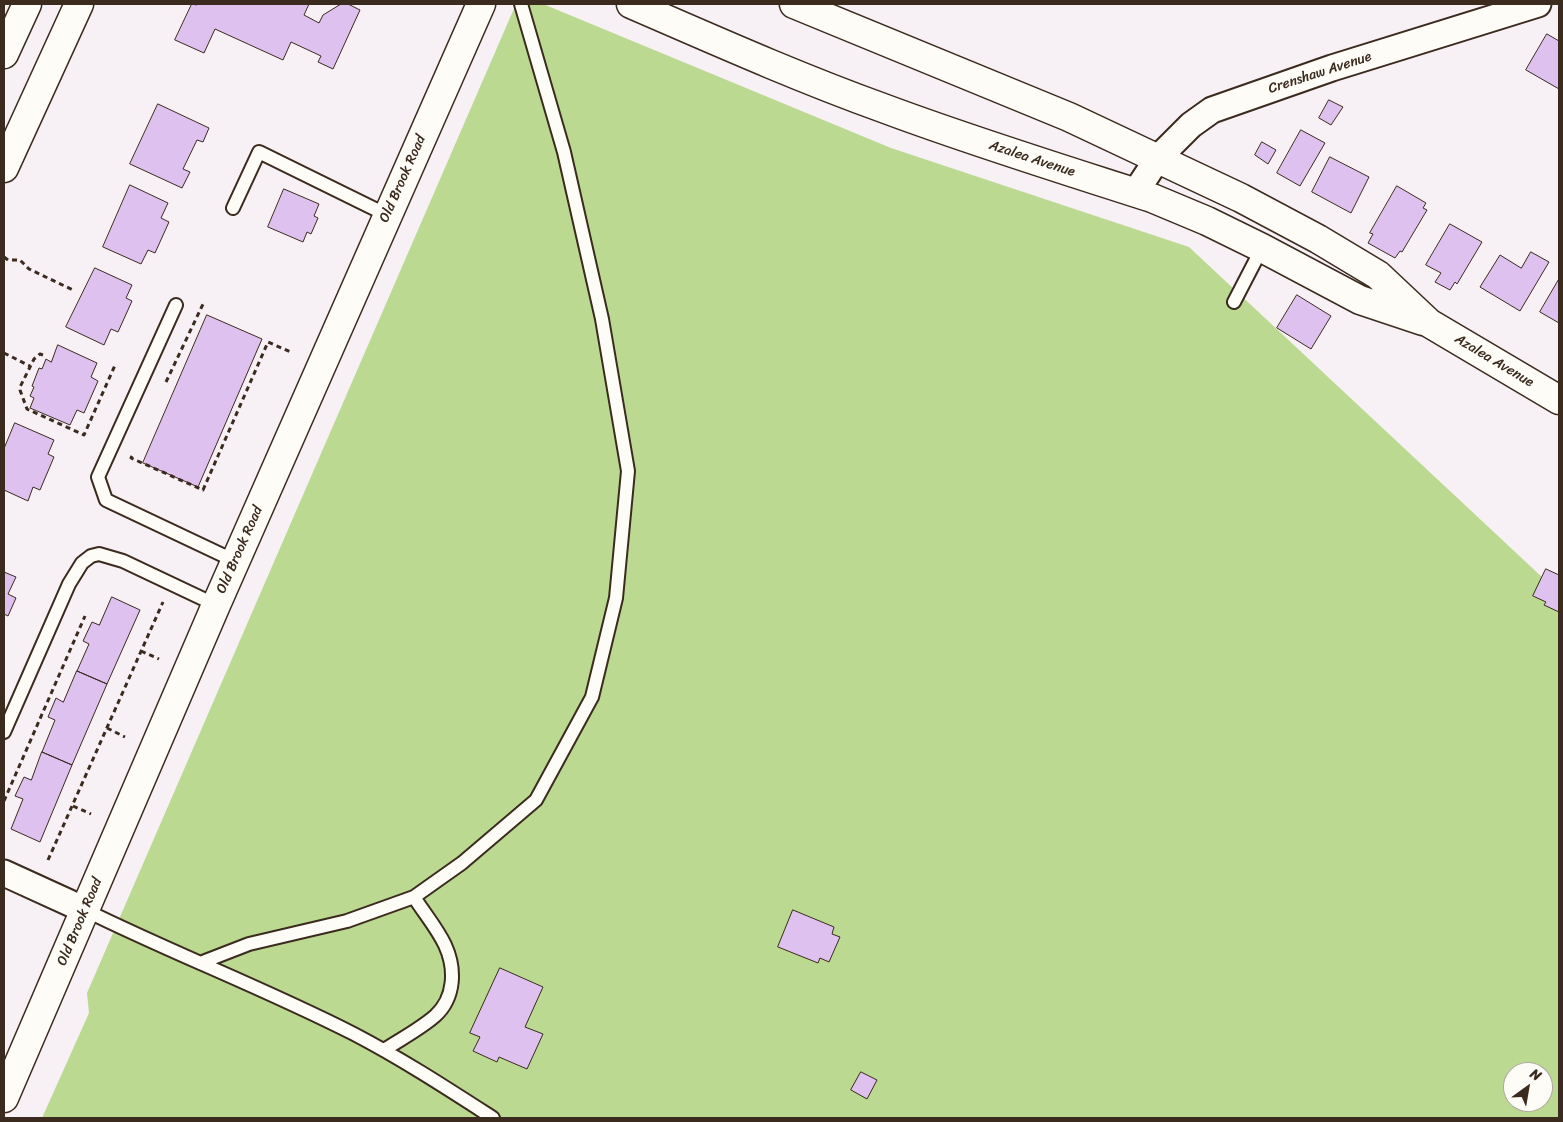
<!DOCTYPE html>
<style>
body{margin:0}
#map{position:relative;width:1563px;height:1122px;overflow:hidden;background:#f7f0f5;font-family:Sriracha,sans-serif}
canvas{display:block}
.frame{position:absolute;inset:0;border:5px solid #3b2a1e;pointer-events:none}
.north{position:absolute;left:1503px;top:1062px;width:50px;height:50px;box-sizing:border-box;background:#fdfcf7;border:1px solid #afa8a0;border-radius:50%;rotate:32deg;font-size:14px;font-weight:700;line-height:20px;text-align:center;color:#3b2a1e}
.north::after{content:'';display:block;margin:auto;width:18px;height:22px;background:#3b2a1e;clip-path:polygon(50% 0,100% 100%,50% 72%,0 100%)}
</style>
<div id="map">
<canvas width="1563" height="1122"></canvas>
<div class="frame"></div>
<div class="north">N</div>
</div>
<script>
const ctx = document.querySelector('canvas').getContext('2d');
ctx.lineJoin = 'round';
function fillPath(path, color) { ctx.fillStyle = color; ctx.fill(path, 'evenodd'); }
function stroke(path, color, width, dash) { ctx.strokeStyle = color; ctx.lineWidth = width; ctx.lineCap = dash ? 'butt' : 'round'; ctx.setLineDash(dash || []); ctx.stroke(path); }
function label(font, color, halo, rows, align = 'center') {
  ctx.font = font + ' Sriracha,sans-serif'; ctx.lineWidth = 5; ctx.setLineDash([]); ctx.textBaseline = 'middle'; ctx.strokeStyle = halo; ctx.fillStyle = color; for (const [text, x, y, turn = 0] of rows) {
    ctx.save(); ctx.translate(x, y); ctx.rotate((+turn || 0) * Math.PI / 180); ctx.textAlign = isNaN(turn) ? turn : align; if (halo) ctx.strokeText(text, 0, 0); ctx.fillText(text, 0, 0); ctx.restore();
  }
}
const green = new Path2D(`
 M516 4H543L891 148 1189 247 1559 593V1118H42L89 1013 87 993ZM1513 1072H1543V1102H1513Z`);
const building = new Path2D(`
 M192 4 197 5V4H309L304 15 319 23 323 15 341 4H348L360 10 333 69 318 62 321 56 291 42 283 60 215 29 204 53 175 40Z
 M1547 34 1559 41V89L1526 70Z
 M1329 100 1343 107 1331 125 1319 118Z
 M158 104 209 128 203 142 197 140 183 169 190 172 182 188 130 164Z
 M1301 130 1325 143 1300 186 1277 173Z
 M1262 142 1276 150 1268 164 1255 155Z
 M1330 157 1369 177 1351 213 1312 192Z
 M130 185 168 203 161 218 169 222 155 253 148 250 141 264 103 247Z
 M1397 186 1426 203 1423 208 1427 210 1402 252 1400 251 1395 258 1368 243 1373 234 1370 233Z
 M284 189 319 204 314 216 318 218 311 234 307 232 303 242 268 227Z
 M1450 224 1482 242 1457 284 1455 282 1450 290 1435 282 1441 273 1426 265Z
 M1531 252 1549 262 1520 311 1480 287 1500 255 1521 268Z
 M95 268 132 285 126 298 132 301 118 332 111 329 104 345 66 327Z
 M1559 279V323L1540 312Z
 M1297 295 1331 316 1311 349 1277 328Z
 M207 315 262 339 198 487 143 463Z
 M58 345 97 363 91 377 98 381 84 413 77 410 70 425 30 408 34 398 30 396 34 387 32 386 39 368 42 369 46 359 51 362Z
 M15 423 54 440 48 454 54 457 40 490 33 487 28 501 4 490V449Z
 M1546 569 1559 575V612L1544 605 1546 602 1533 596Z
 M4 572 16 577 8 594 16 598 8 616 4 614Z
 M112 597 140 610 107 684 77 671 89 644 83 641 92 622 99 625Z
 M77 671 107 684 72 765 42 752 55 720 48 717 56 698 63 702Z
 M42 752 72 765 40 842 11 829 23 799 15 796 24 777 31 780Z
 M793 910 834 927 832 934 840 937 829 962 820 958 818 963 778 947Z
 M500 968 543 987 525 1027 543 1034 527 1069 499 1057 497 1062 473 1051 480 1037 470 1033Z
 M861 1072 877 1080 867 1099 851 1090Z`);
const path = new Path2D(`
 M4 257 8 260H20L29 269 73 290
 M4 353 30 366
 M43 355 40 354 34 359 20 387V390L27 409 84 435 116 363
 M166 382 204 302
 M132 456 131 458 203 490 268 342 293 353
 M141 651 159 659
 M107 728 125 737
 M4 801 85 616
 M73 806 91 814
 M48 860 163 602`);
const lane = new Path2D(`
 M233 208 259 152 387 215
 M1234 302 1262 248
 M176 305 98 477 106 500 235 561
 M4 732 69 584 82 563 91 556 99 554 123 561 216 605
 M85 910C174 954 266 989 354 1034 402 1059 448 1089 493 1118
 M200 963 249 944 347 921 414 897 462 863 536 800 592 697 616 598 628 471 602 319 564 152 521 4
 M384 1050C401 1039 420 1029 435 1016 455 998 456 969 445 945 437 928 424 913 414 897`);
const street = new Path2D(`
 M1135 193 1158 158 1191 125 1212 110 1332 68 1538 4
 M4 873 85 910`);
const secondary = new Path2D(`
 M631 4C714 40 797 77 883 108 971 141 1062 169 1152 198L1207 221 1262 248 1360 300 1423 321
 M794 4 1069 117 1241 198 1318 239 1378 275 1429 323 1559 400
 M4 1098 216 605 481 4`);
const primary = new Path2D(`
 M4 54 27 4
 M4 168 79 4`);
const streetNames = [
 ["Crenshaw Avenue",1320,73,-18],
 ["Azalea Avenue",1032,159,18],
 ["Old Brook Road",403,179,-66],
 ["Azalea Avenue",1494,361,31],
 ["Old Brook Road",240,550,-66],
 ["Old Brook Road",80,922,-67]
];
fillPath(green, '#bbd991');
fillPath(building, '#dec1ef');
stroke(building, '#3b2a1e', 1);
stroke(lane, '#3b2a1e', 16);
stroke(street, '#3b2a1e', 29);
stroke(secondary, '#3b2a1e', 31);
stroke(primary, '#3b2a1e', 31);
stroke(path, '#3b2a1e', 3, [5, 4]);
stroke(lane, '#fdfcf7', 12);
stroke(street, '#fdfcf7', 25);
stroke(secondary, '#fdfcf7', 28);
stroke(primary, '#fdfcf7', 28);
label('14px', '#3b2a1e', '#fdfcf7', streetNames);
</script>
